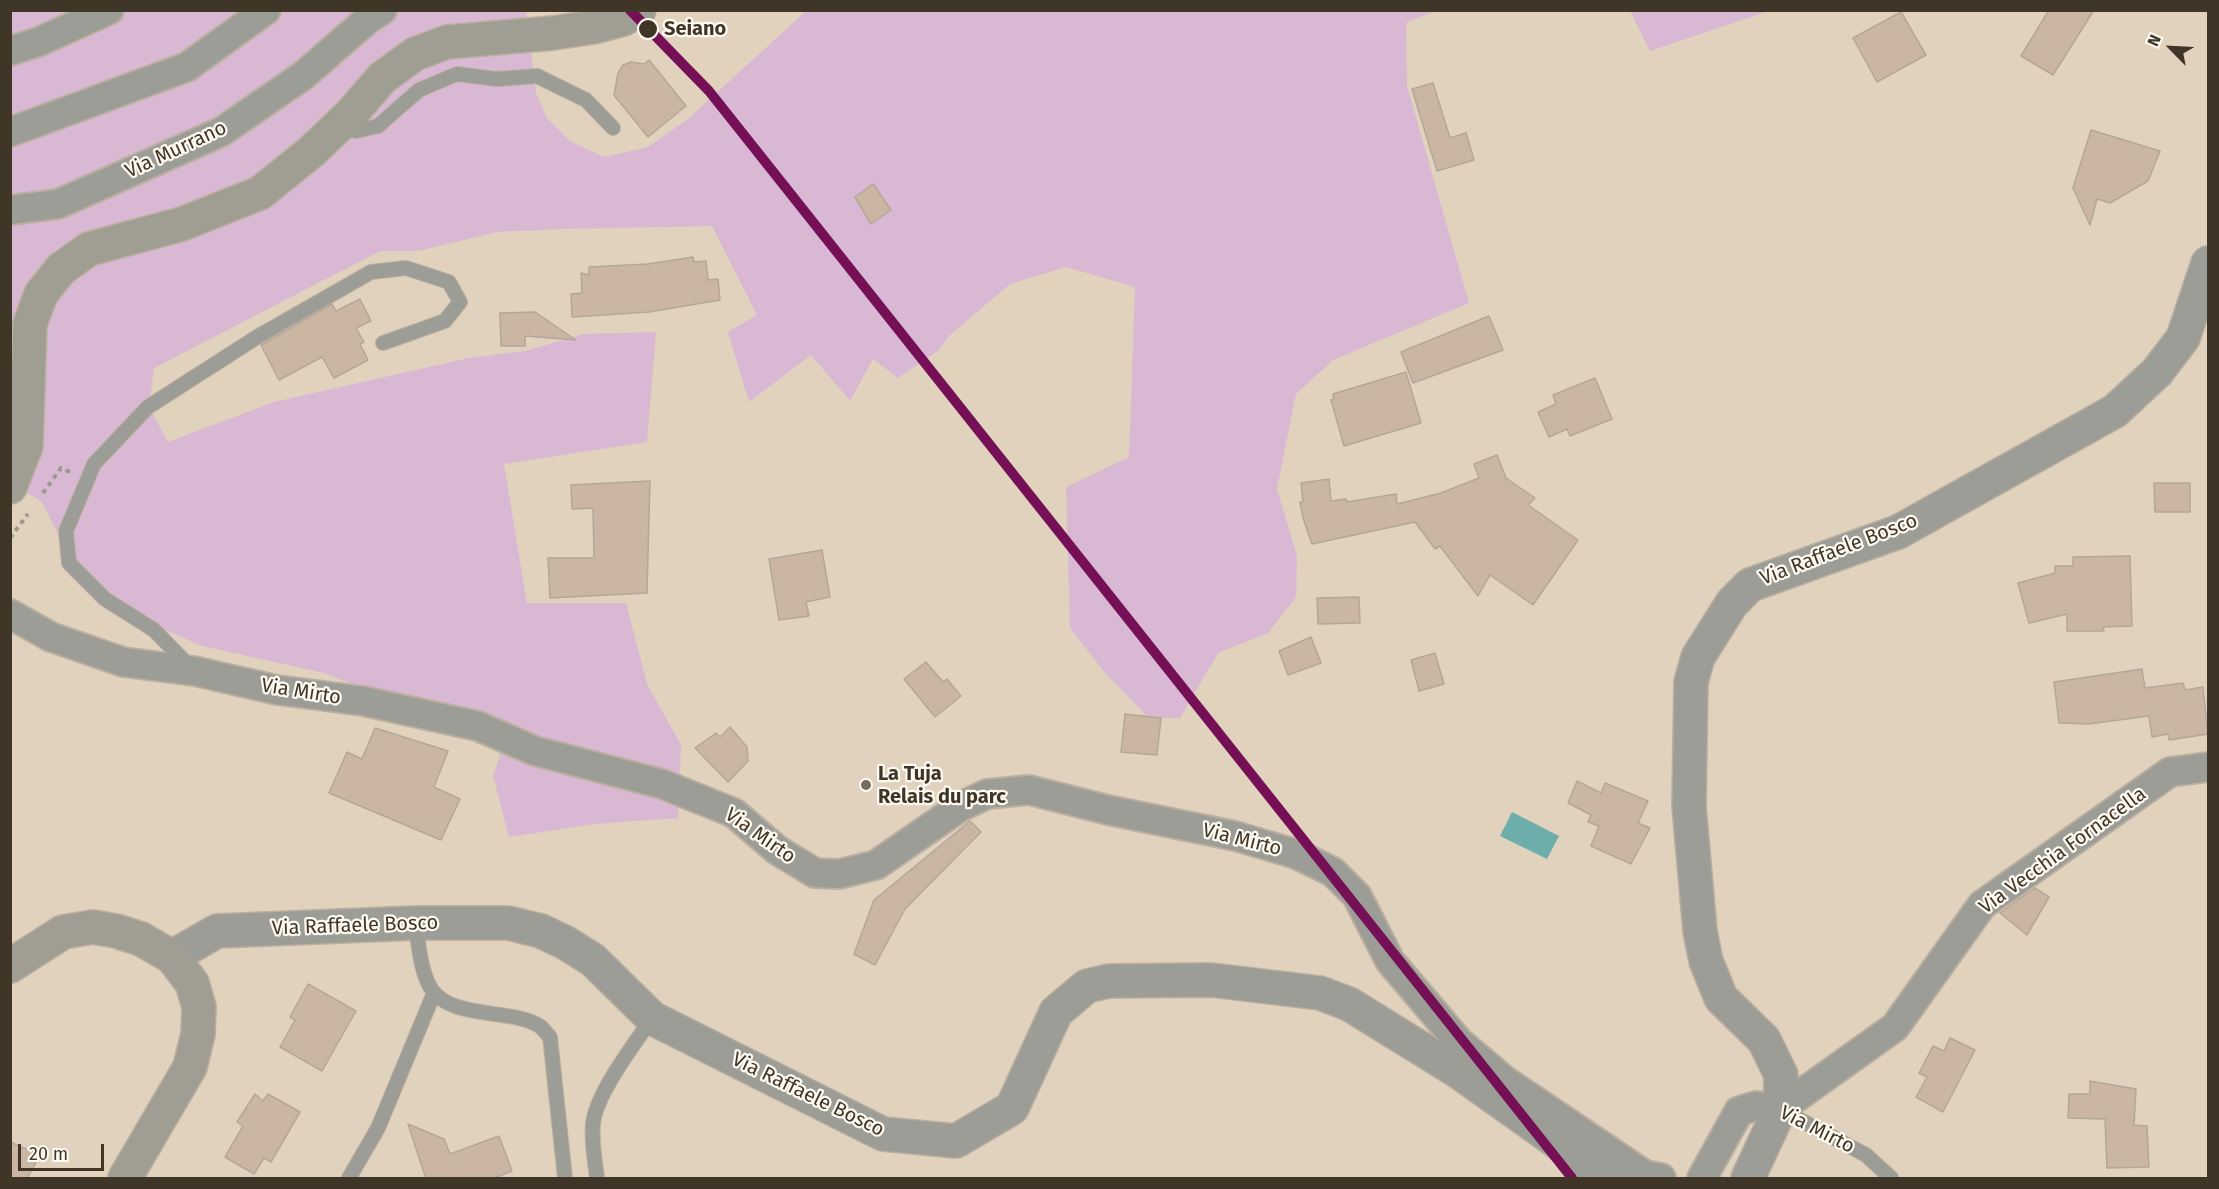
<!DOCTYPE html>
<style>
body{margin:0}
#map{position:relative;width:2219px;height:1189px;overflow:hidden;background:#e1d2be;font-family:"Fira Sans",sans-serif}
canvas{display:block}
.frame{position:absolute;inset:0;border:12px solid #403627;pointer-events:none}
.north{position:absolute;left:2141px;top:18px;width:60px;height:60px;-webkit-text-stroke:4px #fffaf2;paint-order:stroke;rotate:294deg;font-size:16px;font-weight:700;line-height:24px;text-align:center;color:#403627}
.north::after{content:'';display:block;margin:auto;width:21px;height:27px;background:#403627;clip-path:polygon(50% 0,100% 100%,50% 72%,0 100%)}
.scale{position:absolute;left:18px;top:1144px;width:86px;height:27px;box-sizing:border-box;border:3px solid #403627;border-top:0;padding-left:8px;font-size:18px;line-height:21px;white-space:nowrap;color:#403627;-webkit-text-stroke:4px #fffaf2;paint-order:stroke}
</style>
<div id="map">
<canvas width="2219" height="1189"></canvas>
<div class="frame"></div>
<div class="north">N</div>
<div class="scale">20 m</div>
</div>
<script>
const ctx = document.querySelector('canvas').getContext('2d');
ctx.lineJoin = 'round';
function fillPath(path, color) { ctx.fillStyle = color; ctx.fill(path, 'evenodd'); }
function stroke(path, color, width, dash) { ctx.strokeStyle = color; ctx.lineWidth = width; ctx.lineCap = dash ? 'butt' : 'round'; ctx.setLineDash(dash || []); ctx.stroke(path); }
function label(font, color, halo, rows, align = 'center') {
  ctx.font = font + ' "Fira Sans",sans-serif'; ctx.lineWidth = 4.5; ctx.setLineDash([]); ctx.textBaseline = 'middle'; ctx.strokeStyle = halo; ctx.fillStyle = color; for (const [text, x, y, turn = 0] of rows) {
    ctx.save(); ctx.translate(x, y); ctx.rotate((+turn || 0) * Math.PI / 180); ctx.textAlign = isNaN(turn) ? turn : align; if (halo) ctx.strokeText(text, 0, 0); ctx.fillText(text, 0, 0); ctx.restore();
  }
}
const green = new Path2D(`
 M10 11H526L536 93 547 118 570 141 604 157 648 147 688 119 806 11H1435L1406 23 1407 86 1469 303 1333 360 1296 394 1277 489 1297 556 1296 597 1268 633 1218 653 1180 718H1149L1106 674 1070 628 1066 487 1129 457 1135 287 1066 267 1010 284 948 337 939 350 898 378 873 359 850 401 811 355 749 402 728 332 757 315 712 226 564 229 497 232 418 251H380L154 368 149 407 168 442 274 402 469 358 525 351 584 334 656 332 647 442 504 464 527 603H626L647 684 681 745 678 818 595 824 509 837 493 776 504 744 324 673 202 646 149 623 104 594 70 558 42 502 11 483Z
 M1630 11H1769L1650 51Z`);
const water = new Path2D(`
 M1512 812 1559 836 1547 859 1500 836Z`);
const building = new Path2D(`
 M2049 10H2094L2053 75 2021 56Z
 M1901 12 1926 55 1877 82 1853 38Z
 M649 60 686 106 648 137 614 95 618 73 623 65 631 62 644 64Z
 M1433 83 1450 138 1466 133 1474 160 1437 171 1412 89Z
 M2091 130 2160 151 2148 181 2110 203 2097 199 2090 225 2073 188Z
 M873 184 891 210 871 224 855 197Z
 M693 257 694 262 706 261 708 280 718 279 720 300 649 312 572 317 571 294 582 293 581 273 589 275V267L648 264Z
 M360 299 371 321 356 328 364 342 360 344 368 360 334 378 322 357 279 380 261 345 332 304 336 311Z
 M535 312 576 340 525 336V346H501L500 313Z
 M1489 316 1503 350 1413 383 1401 352Z
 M1406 372 1421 423 1344 446 1331 400 1334 399 1333 394Z
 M1595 378 1612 419 1570 436 1567 429 1549 437 1538 412 1556 404 1553 395Z
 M1497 455 1506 478 1535 498 1528 505 1578 540 1533 605 1490 575 1478 596 1440 546 1435 549 1415 522 1312 544 1303 518 1300 502H1303L1301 483 1329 479 1331 501 1346 499 1347 502 1396 494 1397 504 1441 493 1479 478 1474 464Z
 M650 481 647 593 550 598 548 558H594L593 508 572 509 571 485Z
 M2154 483H2190V512H2155Z
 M822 550 830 597 806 602 809 616 779 620 769 559Z
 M2130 556 2132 626 2103 627 2104 631H2067V614L2029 623 2018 583 2055 573V566H2073V557Z
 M1359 597 1360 623 1318 624 1317 598Z
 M1311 637 1321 663 1288 675 1279 651Z
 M1435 653 1444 684 1419 691 1411 660Z
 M926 662 943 682 947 679 961 696 935 717 904 679Z
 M2142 669 2145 688 2183 683 2185 690 2203 687 2208 734 2169 740 2168 734 2152 737 2149 716 2089 724 2059 723 2054 682Z
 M1125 714 1161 718 1157 755 1121 752Z
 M730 727 747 747 748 761 728 782 695 748 716 733 720 737Z
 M375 728 448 751 434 787 460 799 441 840 329 793 347 752 362 759Z
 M1577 781 1601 793 1605 783 1648 801 1638 823 1650 828 1631 864 1591 846 1599 826 1588 822 1591 815 1568 803Z
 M970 821 981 832 905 909 875 965 854 954 874 900Z
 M2035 888 2049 897 2027 935 2000 913Z
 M308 984 356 1011 322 1071 280 1047 295 1020 290 1017Z
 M1950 1038 1975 1050 1943 1112 1916 1097 1927 1077 1919 1073 1933 1046 1944 1051Z
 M2090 1081 2136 1089 2134 1125 2147 1126 2149 1167 2107 1168 2105 1119 2068 1118 2069 1094H2090Z
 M255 1094 263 1101 268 1094 300 1112 271 1162 264 1158 254 1174 225 1157 243 1126 237 1122Z
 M408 1124 444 1139 450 1154 499 1136 512 1171 492 1179H426Z
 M10 1142 40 1155 27 1179H10Z`);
const path = new Path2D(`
 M43 493 61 468 70 472
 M10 538 28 514`);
const service = new Path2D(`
 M342 122 356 131 378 126 419 90 457 74 497 79 537 76 586 100 613 128
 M191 668 154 630 105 599 69 563 66 531 94 464 148 407 257 337 371 272 406 268 449 282 460 302 445 321 383 343
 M415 923C419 944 420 972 432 990 453 1020 514 1008 541 1027 544 1030 547 1034 550 1037L565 1178
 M1780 1109 1866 1155 1891 1178
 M349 1178 378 1128 434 993
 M597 1178C595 1161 591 1141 593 1123 597 1092 634 1045 652 1018`);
const minor = new Path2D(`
 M10 51 38 42 109 10
 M10 132 187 67 266 10
 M10 210 58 204 221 132 304 75 367 20 382 10
 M10 614 51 637 123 662 194 671 277 690 363 701 478 726 535 751 662 784 734 813 777 850 815 873 839 874 876 865 960 807 987 794 1029 790 1108 810 1235 836 1296 854 1333 872 1357 896 1390 961 1459 1042 1504 1080 1645 1175 1661 1178
 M1702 1178 1739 1111 1756 1106 1780 1109 1895 1027 1982 905 2170 772 2208 767`);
const tertiary = new Path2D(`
 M172 957 217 931 415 923H508L541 931 566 943 593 960 652 1018 883 1134 956 1141 1012 1108 1056 1012 1087 986 1109 981 1211 980 1320 993 1349 1004 1459 1072 1608 1178
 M1748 1178 1780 1109 1781 1075 1764 1040 1721 998 1706 961 1700 931 1689 806 1691 682 1698 657 1732 603 1750 585 1898 532 2115 411 2157 372 2183 338 2208 263`);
const primary = new Path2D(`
 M10 487 26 446 30 324 41 294 61 269 89 249 182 224 260 193 311 152 351 114 382 78 415 54 447 42 553 33 593 27 623 19 639 10
 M10 966 63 932 93 927 116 931 141 939 172 957 192 983 199 1007 198 1034 190 1067 125 1178`);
const rail1 = new Path2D(`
 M630 10 709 91 1572 1178`);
const markers = [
 [648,29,10,"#403627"],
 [866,785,6,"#786d5c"]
];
const stopNames = [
 ["Seiano",664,29]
];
const streetNames = [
 ["Via Murrano",176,150,-25],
 ["Via Raffaele Bosco",1839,550,-21],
 ["Via Mirto",301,692,9],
 ["Via Mirto",760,836,35],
 ["Via Mirto",1242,840,14],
 ["Via Vecchia Fornacella",2063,851,-36],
 ["Via Raffaele Bosco",355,926,-2],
 ["Via Raffaele Bosco",808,1095,26],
 ["Via Mirto",1817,1130,27]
];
const poiNames = [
 ["La Tuja",878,774],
 ["Relais du parc",878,797]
];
fillPath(green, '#d9b8d3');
fillPath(water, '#6eaeaa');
fillPath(building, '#cab6a2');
stroke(building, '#b4a799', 1.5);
stroke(service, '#bbaf9f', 16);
stroke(minor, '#bbaf9f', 32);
stroke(tertiary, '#bbaf9f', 36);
stroke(primary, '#bbaf9f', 36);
stroke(path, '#9a988f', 4, [4.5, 4.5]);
stroke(service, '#9c9d96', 14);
stroke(minor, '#9c9d96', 28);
stroke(tertiary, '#9c9d96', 33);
stroke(primary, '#a09e92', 33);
stroke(rail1, '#751056', 10);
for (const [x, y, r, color] of markers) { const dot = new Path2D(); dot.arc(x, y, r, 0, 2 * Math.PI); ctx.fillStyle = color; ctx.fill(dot); stroke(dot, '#fffaf2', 2); }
label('bold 20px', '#403627', '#fffaf2', stopNames, 'left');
label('20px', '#403627', '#fffaf2', streetNames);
label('bold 20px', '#403627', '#fffaf2', poiNames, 'left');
</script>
